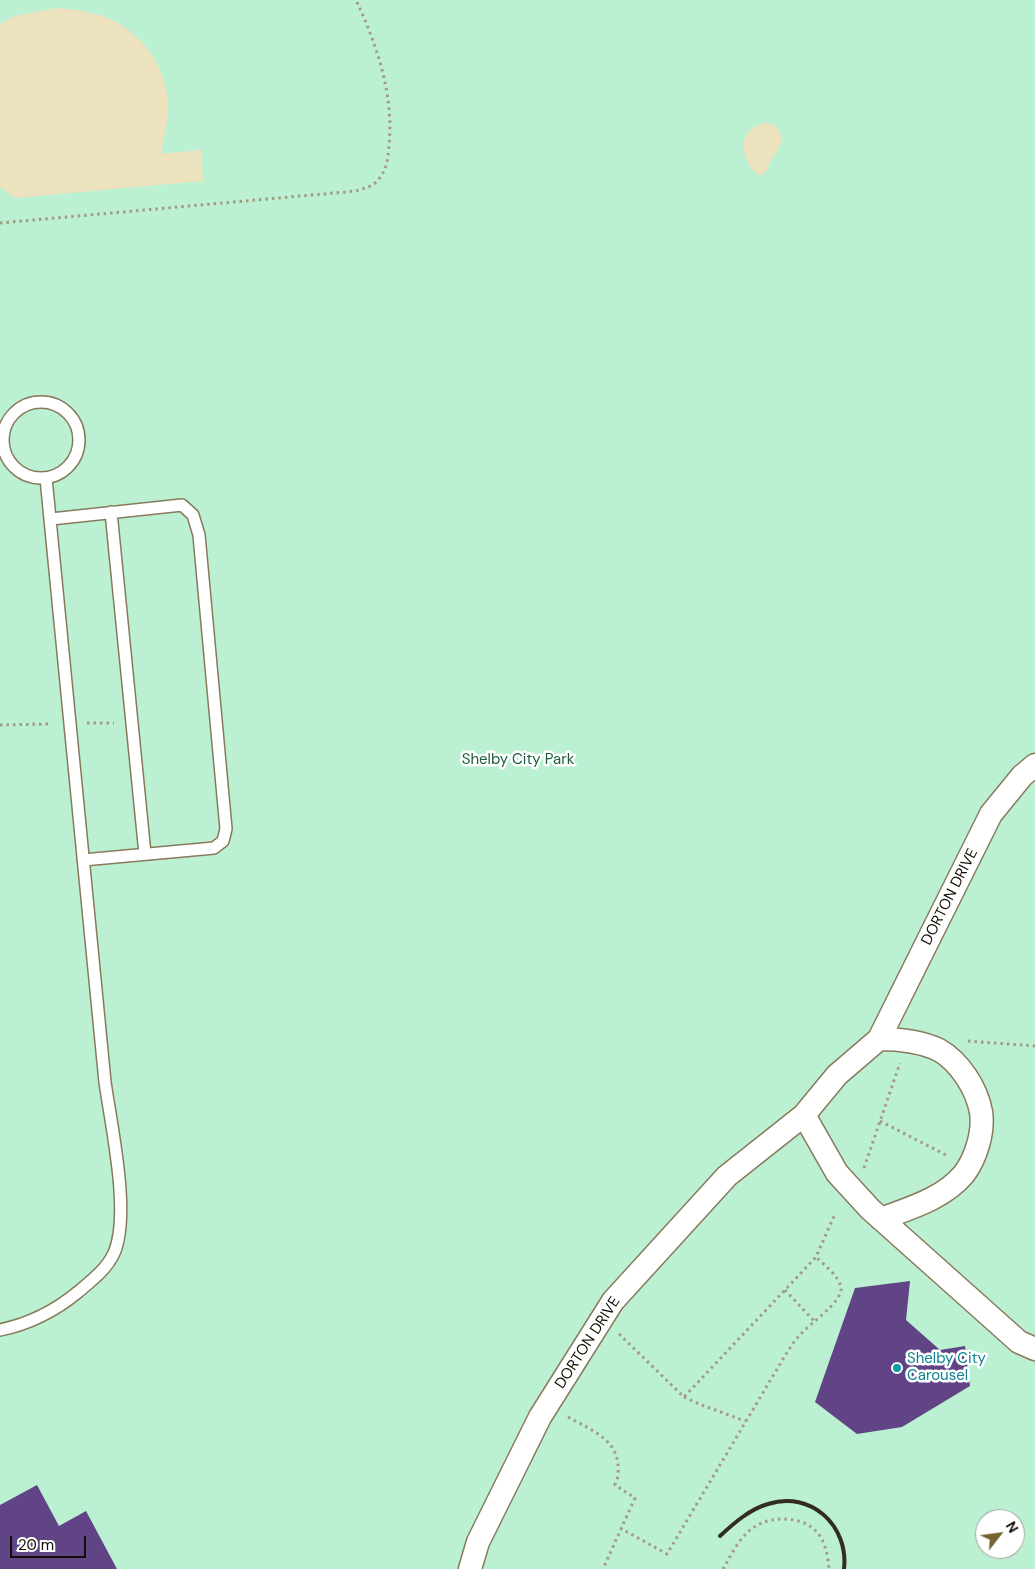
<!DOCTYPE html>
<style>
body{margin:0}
#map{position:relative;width:1035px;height:1569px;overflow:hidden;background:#fdeecd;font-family:"DM Sans",sans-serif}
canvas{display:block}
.north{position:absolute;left:975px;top:1509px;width:50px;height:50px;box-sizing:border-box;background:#fff;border:1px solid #a19f9b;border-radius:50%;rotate:60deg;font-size:14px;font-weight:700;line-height:20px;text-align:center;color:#130e04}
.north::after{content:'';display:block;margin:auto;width:18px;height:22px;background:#756432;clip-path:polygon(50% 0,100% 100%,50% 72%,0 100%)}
.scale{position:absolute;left:10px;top:1536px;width:76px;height:22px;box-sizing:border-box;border:2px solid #130e04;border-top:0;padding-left:6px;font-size:15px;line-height:18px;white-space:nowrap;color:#130e04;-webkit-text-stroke:4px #fff;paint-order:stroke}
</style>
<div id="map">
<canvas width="1035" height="1569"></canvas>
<div class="north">N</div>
<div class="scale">20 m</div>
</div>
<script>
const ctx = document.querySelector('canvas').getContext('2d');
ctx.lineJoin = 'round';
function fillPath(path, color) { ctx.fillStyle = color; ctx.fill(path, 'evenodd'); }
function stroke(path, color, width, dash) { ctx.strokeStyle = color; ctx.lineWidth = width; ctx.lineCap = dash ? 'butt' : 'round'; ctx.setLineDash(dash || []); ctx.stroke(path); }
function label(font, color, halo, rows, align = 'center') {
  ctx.font = font + ' "DM Sans",sans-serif'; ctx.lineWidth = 5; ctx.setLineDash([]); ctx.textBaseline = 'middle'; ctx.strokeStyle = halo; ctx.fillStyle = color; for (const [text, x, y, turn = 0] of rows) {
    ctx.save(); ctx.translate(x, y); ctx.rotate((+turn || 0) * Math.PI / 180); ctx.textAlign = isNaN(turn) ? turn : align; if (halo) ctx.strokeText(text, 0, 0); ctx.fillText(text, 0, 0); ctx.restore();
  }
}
const green = new Path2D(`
 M0 0H1035V1569H0ZM985 1519H1015V1549H985Z`);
const sand = new Path2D(`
 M57 8C76 10 97 12 114 21 141 35 162 62 167 93 171 113 164 135 161 154L201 150 203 181 14 198 0 187V24L15 16Z
 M763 123C780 123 786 136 778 150 776 154 773 157 771 160 768 167 768 171 760 176 748 169 738 146 747 134 750 128 757 126 763 123Z`);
const building = new Path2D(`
 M910 1281 906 1320 940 1350 965 1346 970 1386 902 1427 857 1434 815 1402 855 1288Z
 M37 1485 59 1526 86 1511 117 1569H0V1505Z`);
const path = new Path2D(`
 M0 223 356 191C364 188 372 187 377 181 387 171 388 158 389 145 394 95 377 45 356 0
 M0 444 4 447
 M87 723H114
 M0 725 51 724
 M968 1041 1035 1046
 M880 1121 948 1156
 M864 1168 900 1063
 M785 1290 814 1321
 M619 1334 684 1397 816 1257 835 1214
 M684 1397 699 1404 745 1421
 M568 1417C593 1431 621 1440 618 1474 618 1478 616 1481 615 1485L635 1498 603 1569
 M620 1528 667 1554 786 1354C790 1348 794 1341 800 1335 809 1324 844 1301 841 1287 838 1275 824 1265 816 1257
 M723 1569C732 1554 740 1535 756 1526 772 1516 800 1516 815 1530 825 1539 828 1556 829 1569`);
const lane = new Path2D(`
 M3 440a38 38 0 1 1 76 0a38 38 0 1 1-76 0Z
 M111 512 145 854
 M51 519 182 505 193 515 199 535 226 829 223 841 214 848 83 860
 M0 1330C29 1324 55 1311 78 1292 91 1281 107 1269 114 1253 131 1214 111 1125 105 1082L46 478`);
const street = new Path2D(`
 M879 1039C900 1039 920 1041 939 1050 960 1062 977 1089 981 1112 984 1132 976 1158 964 1174 943 1199 910 1208 881 1219
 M804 1115 837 1173 870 1209 1019 1342 1035 1349
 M470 1569 478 1542 540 1417 613 1301 727 1176 804 1115 837 1075 879 1039 991 814 1022 776 1035 765`);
const rail = new Path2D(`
 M720 1536C734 1523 750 1509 768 1504 811 1490 849 1526 844 1569`);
const markers = [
 [897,1368,5,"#0f9aa8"]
];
const parkNames = [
 ["Shelby City Park",518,760]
];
const streetNames = [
 ["DORTON DRIVE",950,897,-63],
 ["DORTON DRIVE",588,1343,-57]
];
const cultureNames = [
 ["Shelby City",907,1359],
 ["Carousel",907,1376]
];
fillPath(green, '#bbf0d2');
fillPath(sand, '#ece2bd');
fillPath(building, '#604485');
stroke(lane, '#887b5c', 14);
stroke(street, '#887b5c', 25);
stroke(path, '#a49981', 3, [2.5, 4]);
stroke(lane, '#fff', 11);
stroke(street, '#fff', 22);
stroke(rail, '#332d20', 4);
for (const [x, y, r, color] of markers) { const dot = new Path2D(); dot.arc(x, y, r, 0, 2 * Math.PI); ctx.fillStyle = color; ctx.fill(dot); stroke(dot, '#fff', 2); }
label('15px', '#1b5c3f', '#fff', parkNames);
label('15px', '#130e04', '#fff', streetNames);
label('15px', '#0d838f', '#fff', cultureNames, 'left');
</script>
